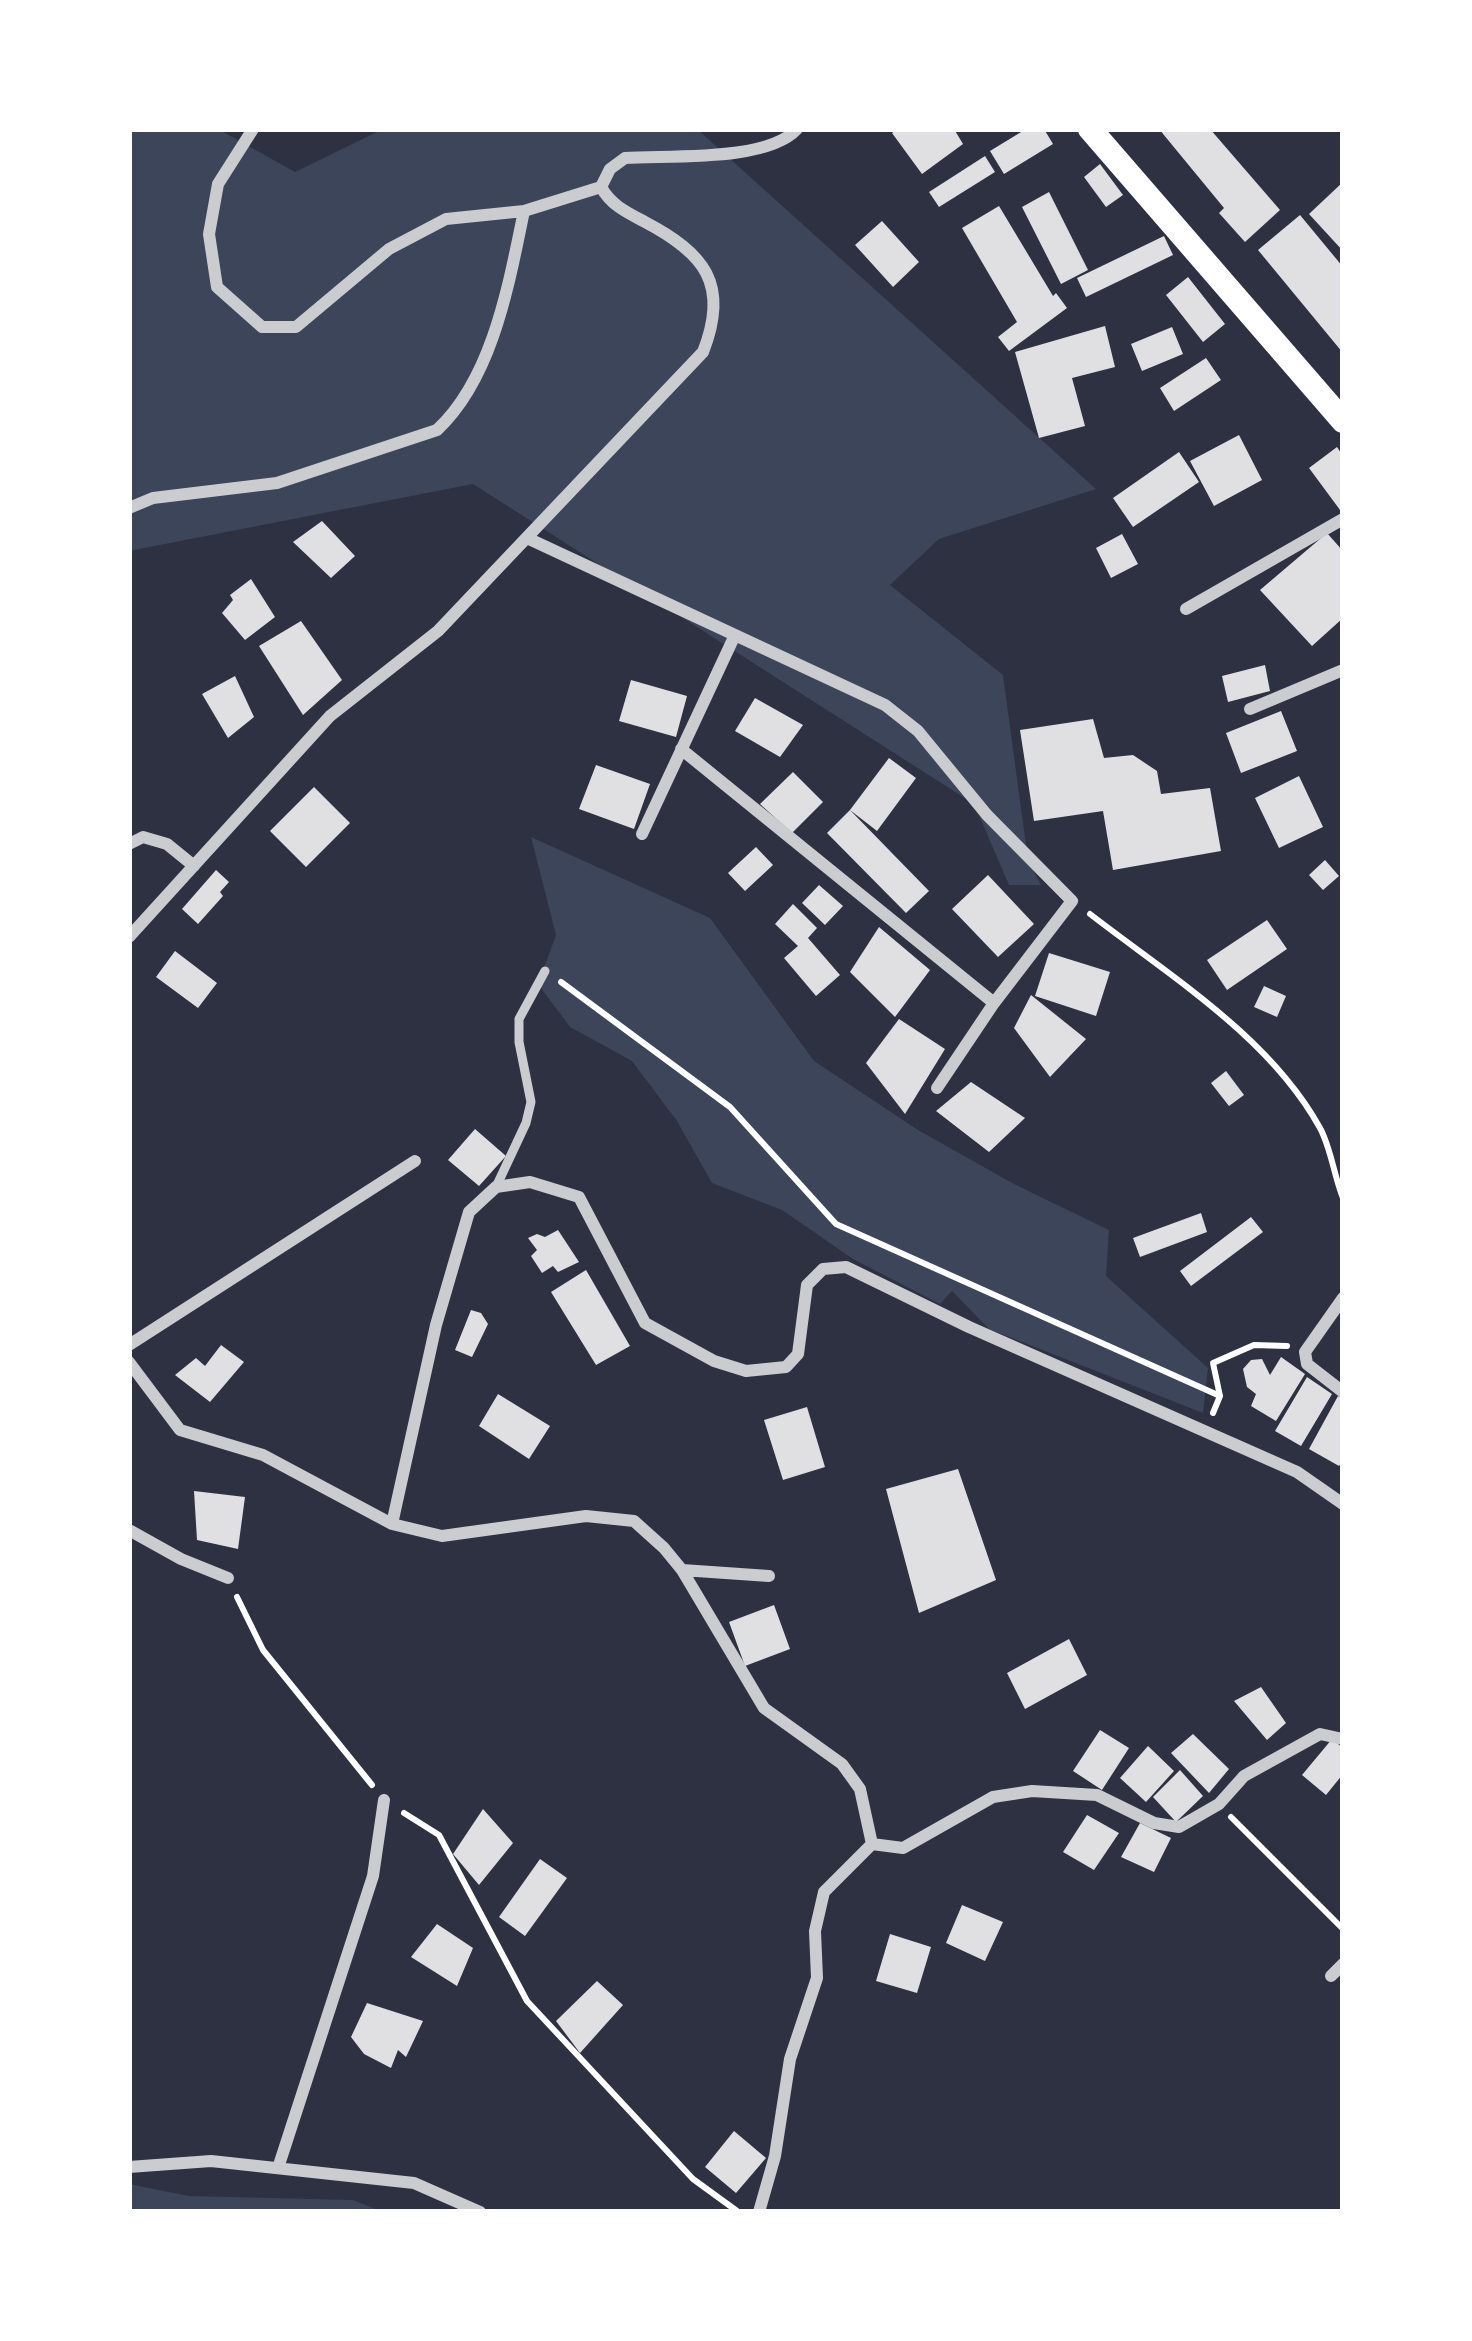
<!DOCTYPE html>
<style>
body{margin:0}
#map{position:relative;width:1472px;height:2341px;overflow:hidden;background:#2d3142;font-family:"Sofia Sans Condensed",sans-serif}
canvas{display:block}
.frame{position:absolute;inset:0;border:132px solid #fff;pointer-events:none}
</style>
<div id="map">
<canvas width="1472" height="2341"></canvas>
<div class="frame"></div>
</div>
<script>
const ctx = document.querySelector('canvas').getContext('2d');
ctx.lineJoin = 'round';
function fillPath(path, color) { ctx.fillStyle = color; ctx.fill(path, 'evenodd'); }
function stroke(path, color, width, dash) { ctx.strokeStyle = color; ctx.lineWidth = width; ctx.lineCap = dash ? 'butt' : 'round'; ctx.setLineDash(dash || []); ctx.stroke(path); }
const green = new Path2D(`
 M129 129H218L295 172 383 129H697L1096 489 939 539 890 585 1003 675 1028 860 1041 885H1009L974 804 473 484 129 551Z
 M531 837 710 918 814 1061 918 1130 1014 1184 1109 1230 1106 1276 1208 1368 1203 1413 989 1329 952 1291 940 1304 853 1259 782 1210 712 1183 677 1121 632 1061 570 1027 538 984 556 935Z
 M129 2184 189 2196 353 2200 383 2212H129Z`);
const building = new Path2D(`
 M897 129H954L963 144 922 174 892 133Z
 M1026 129H1044L1053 144 1004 174 990 151Z
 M1159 129H1210L1280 210 1245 242 1219 213 1224 208Z
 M985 156 995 172 939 207 929 192Z
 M1100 164 1123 195 1106 207 1084 177Z
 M1343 182V251L1309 214Z
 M1049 192 1088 270 1061 284 1022 207Z
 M999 206 1053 296 1056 293 1067 308 1009 351 998 337 1017 322 962 228Z
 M1300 215 1343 267V353L1258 250Z
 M882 221 919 262 893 287 855 245Z
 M1164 236 1173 255 1086 297 1077 278Z
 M1188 277 1225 324 1203 342 1166 295Z
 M1105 326 1115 367 1072 378 1085 426 1039 438 1015 352Z
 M1172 327 1183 354 1142 371 1131 344Z
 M1206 358 1221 380 1174 411 1160 388Z
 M1239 435 1262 480 1214 506 1190 461Z
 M1337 447 1343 456V514L1309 468Z
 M1179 452 1199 482 1133 527 1113 498Z
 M322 521 355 556 331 578 293 542Z
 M1327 533 1343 551V618L1312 646 1260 590Z
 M1122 534 1138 564 1111 578 1096 548Z
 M251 579 275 617 245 640 222 613 233 600 230 595Z
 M301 621 342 680 303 715 259 646Z
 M1265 665 1270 691 1228 702 1222 676Z
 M235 676 254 717 228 738 202 694Z
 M631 680 687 696 676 737 619 721Z
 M755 698 803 725 780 757 735 731Z
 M1281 711 1297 751 1241 773 1226 733Z
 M1093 719 1104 758 1133 755 1157 771 1161 794 1210 788 1221 851 1113 870 1103 811 1034 821 1020 730Z
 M889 758 916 778 877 831 850 810Z
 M596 765 650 784 634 829 579 809Z
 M793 772 823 802 792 833 760 804Z
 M1299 776 1323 827 1279 848 1255 798Z
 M314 787 350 823 306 867 270 831Z
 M850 810 929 891 906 913 827 833Z
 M756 847 773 865 745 891 728 873Z
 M1325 860 1339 876 1323 890 1309 875Z
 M216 870 229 882 220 892 223 896 198 924 182 909Z
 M988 875 1034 924 998 957 952 909Z
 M819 885 843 906 825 925 802 903Z
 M793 904 817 928 808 938 840 975 816 996 784 958 798 946 775 924Z
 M1267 920 1287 949 1227 990 1207 960Z
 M879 927 930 970 895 1017 850 972Z
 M175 951 217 983 198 1008 156 977Z
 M1049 953 1110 972 1096 1016 1035 996Z
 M1264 986 1286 996 1277 1017 1254 1007Z
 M1031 995 1086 1039 1050 1077 1014 1028Z
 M899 1019 945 1049 905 1114 866 1063Z
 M1226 1071 1244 1095 1229 1106 1211 1083Z
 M971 1082 1025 1118 989 1152 936 1111Z
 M475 1129 506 1156 479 1186 448 1160Z
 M1201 1213 1207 1232 1140 1257 1133 1238Z
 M1251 1217 1263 1232 1191 1286 1180 1271Z
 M558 1230 579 1262 558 1272 553 1266 542 1273 531 1256 537 1250 528 1238 537 1234 545 1237Z
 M586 1270 630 1346 596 1365 551 1292Z
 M471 1310 481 1313 488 1324 472 1357 455 1350Z
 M221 1345 244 1362 210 1402 175 1375 196 1358 205 1366Z
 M1281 1357 1305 1374 1276 1421 1251 1406 1256 1394 1247 1387 1243 1369 1251 1360 1262 1359 1270 1375Z
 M1307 1377 1332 1394 1301 1446 1275 1431Z
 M498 1394 550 1426 529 1459 479 1426Z
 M1338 1396 1343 1399V1460L1339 1466 1309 1449Z
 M807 1407 825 1467 783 1480 764 1420Z
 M958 1469 996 1580 919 1613 886 1489Z
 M194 1491 245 1497 238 1549 197 1540Z
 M774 1605 790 1649 745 1666 729 1622Z
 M1069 1639 1087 1675 1025 1709 1007 1673Z
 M1261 1687 1286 1723 1267 1740 1234 1701Z
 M1100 1730 1129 1748 1102 1790 1073 1771Z
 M1193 1734 1229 1769 1209 1793 1171 1753Z
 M1332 1739 1343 1748V1774L1326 1795 1302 1775Z
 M1148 1746 1174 1771 1146 1802 1120 1778Z
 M1180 1770 1203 1796 1176 1822 1153 1797Z
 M483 1809 513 1843 479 1885 453 1854Z
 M1087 1815 1119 1833 1094 1870 1063 1852Z
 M1140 1823 1171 1838 1154 1872 1121 1857Z
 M540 1859 567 1878 525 1936 499 1917Z
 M962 1905 1003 1922 985 1961 946 1943Z
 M437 1924 473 1948 457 1986 411 1957Z
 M890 1934 931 1947 917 1993 876 1981Z
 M597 1981 623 2005 580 2053 556 2021Z
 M367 2003 423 2021 406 2057 398 2050 391 2068 364 2054 351 2037Z
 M734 2131 766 2158 736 2193 705 2167Z`);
const path = new Path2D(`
 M1090 914C1170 976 1270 1037 1320 1128 1331 1148 1334 1176 1343 1198
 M561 982 730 1107 836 1224 1220 1396
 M1213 1413 1220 1396 1213 1363 1254 1345 1287 1346
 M237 1597 263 1650 372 1785
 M404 1813 439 1835 527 2001 693 2179 737 2211
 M1231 1817 1343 1929`);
const service = new Path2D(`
 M496 1187 526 1123 531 1102 519 1042V1019L545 971`);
const minor = new Path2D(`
 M253 129 218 184 209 234 217 287 262 327H296L389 249 446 219 524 211 601 187
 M601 187 610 169 625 158C669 155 767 162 797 129
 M129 508 153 498 277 483 437 430C493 378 509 283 524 211
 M527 538 885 705 918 731 987 815 1072 901 994 1003 937 1088
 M1186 609 1343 519
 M1250 709 1343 670
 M681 749 994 1003
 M642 834 735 635
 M129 844 143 837 167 844 194 866
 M129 937 330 716 438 631 703 352C730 284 704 253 645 222 626 212 611 205 601 187
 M1343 1298 1305 1352 1307 1364 1343 1392
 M129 1345 415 1161
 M129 1362 180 1430 263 1455 392 1524 436 1325 469 1212 496 1187 530 1182 579 1197 645 1323 714 1361 746 1371 786 1367 798 1354 807 1285 823 1269 846 1267 969 1327 1297 1472 1343 1504
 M392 1524 442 1536 586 1516 634 1521 664 1548 682 1570 769 1576
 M129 1530 181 1559 228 1578
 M682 1570 764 1708 842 1764 860 1789 872 1844 903 1848 993 1797 1032 1791 1097 1795 1154 1823 1179 1827 1219 1804 1244 1776 1320 1734 1343 1739
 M1331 1976 1343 1964
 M129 2167 211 2161 414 2183 480 2212
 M278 2168 373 1876 384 1800
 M759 2212 775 2156 790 2059 817 1978 815 1931 824 1892 872 1844`);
const secondary = new Path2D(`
 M1090 129 1343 421`);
fillPath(green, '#3c4559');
fillPath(building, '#e0e0e3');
stroke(path, '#fff', 6);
stroke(service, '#caccd0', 9);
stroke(minor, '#caccd0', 12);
stroke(secondary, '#fff', 24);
</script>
